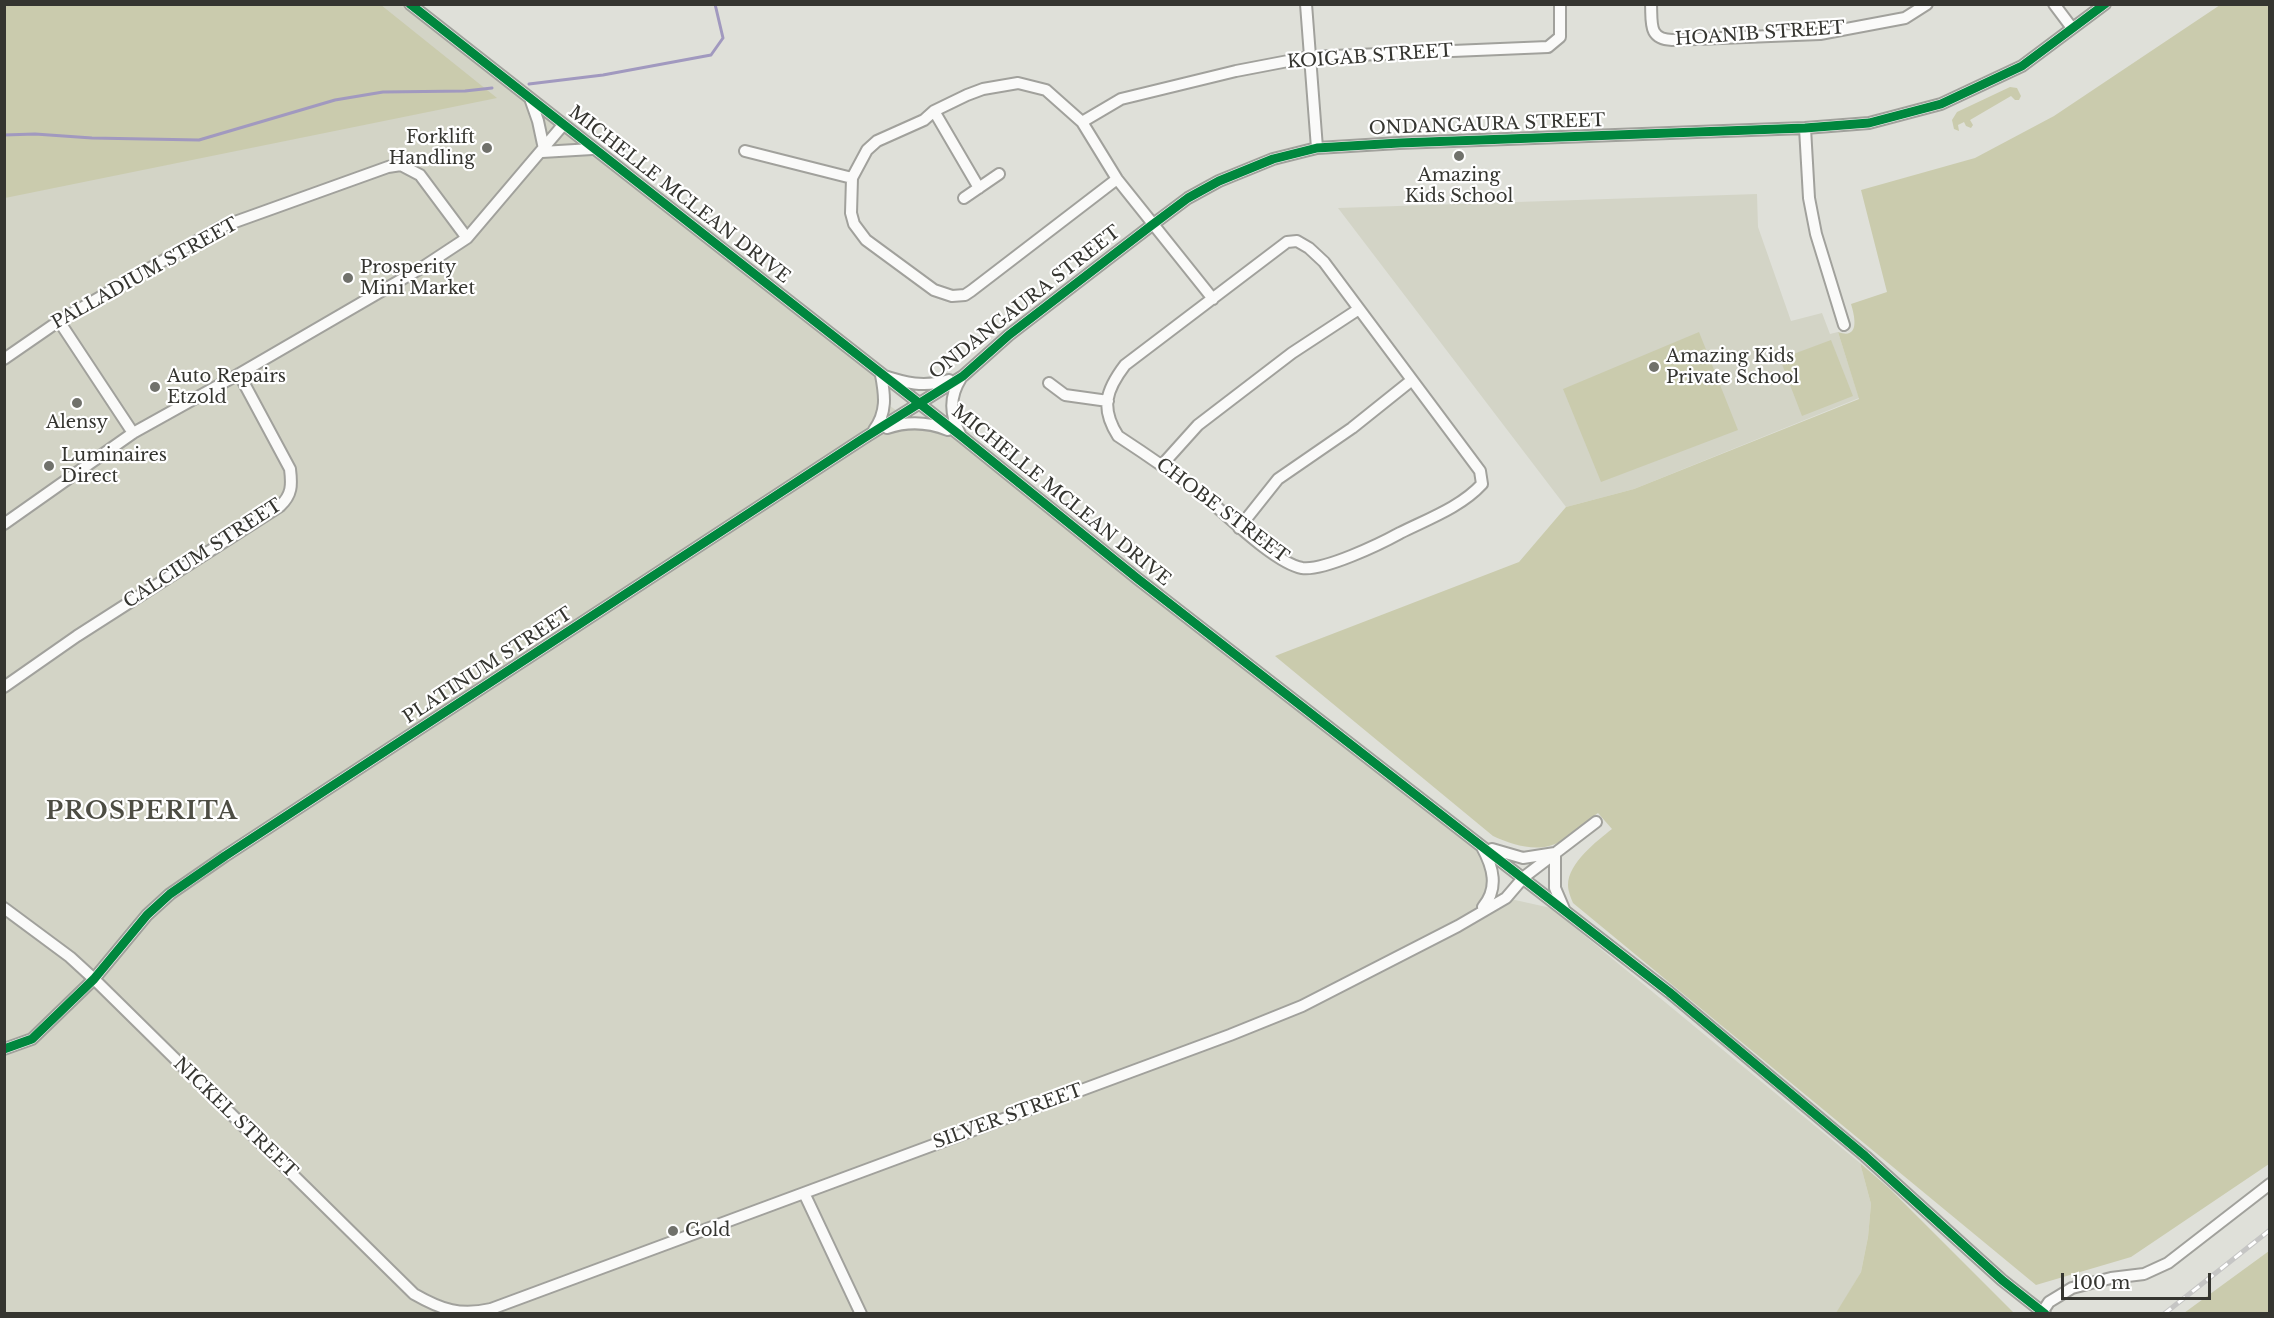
<!DOCTYPE html>
<style>
body{margin:0}
#map{position:relative;width:2274px;height:1318px;overflow:hidden;background:#dfe0d9;font-family:"Libre Baskerville",serif}
canvas{display:block}
.frame{position:absolute;inset:0;border:6px solid #353530;pointer-events:none}
.scale{position:absolute;left:2061px;top:1273px;width:150px;height:27px;box-sizing:border-box;border:3px solid #353530;border-top:0;padding-left:8px;font-size:18px;line-height:21px;white-space:nowrap;color:#353530;-webkit-text-stroke:4px #fff;paint-order:stroke}
</style>
<div id="map">
<canvas width="2274" height="1318"></canvas>
<div class="frame"></div>
<div class="scale">100 m</div>
</div>
<script>
const ctx = document.querySelector('canvas').getContext('2d');
ctx.lineJoin = 'round';
function fillPath(path, color) { ctx.fillStyle = color; ctx.fill(path, 'evenodd'); }
function stroke(path, color, width, dash) { ctx.strokeStyle = color; ctx.lineWidth = width; ctx.lineCap = dash ? 'butt' : 'round'; ctx.setLineDash(dash || []); ctx.stroke(path); }
function label(font, color, halo, rows, align = 'center') {
  ctx.font = font + ' "Libre Baskerville",serif'; ctx.lineWidth = 4.5; ctx.setLineDash([]); ctx.textBaseline = 'middle'; ctx.strokeStyle = halo; ctx.fillStyle = color; for (const [text, x, y, turn = 0] of rows) {
    ctx.save(); ctx.translate(x, y); ctx.rotate((+turn || 0) * Math.PI / 180); ctx.textAlign = isNaN(turn) ? turn : align; if (halo) ctx.strokeText(text, 0, 0); ctx.fillText(text, 0, 0); ctx.restore();
  }
}
const built = new Path2D(`
 M5 5H410L881 375 886 403 915 424 961 436 1481 844 1493 878 1479 911 1506 898 1551 908 1860 1163 1871 1204 1868 1237 1861 1272 1837 1313 5 1314Z
 M1757 194 1758 227 1791 321 1822 313 1830 334 1838 332 1859 398 1634 489 1566 507 1338 208Z`);
const green = new Path2D(`
 M5 4 381 5 497 98 5 198Z
 M2220 5H2270L2269 1164 2131 1257 2036 1285 1573 903C1571 898 1568 891 1568 885 1568 863 1597 841 1612 829L1598 813C1586 821 1574 833 1561 841 1540 854 1513 845 1493 836L1275 656 1519 562 1566 507 1634 489 1859 399 1838 332C1860 340 1855 317 1851 304L1887 292 1861 190 1975 158 2054 116Z
 M2010 87 2017 88 2021 96 2019 100H2015L2011 96 1970 120 1973 125 1971 128 1966 126 1964 122 1958 125 1959 131 1954 129 1952 120 1957 112Z
 M1699 332 1738 430 1601 482 1563 389Z
 M1831 340 1853 396 1802 416 1780 359Z
 M1860 1163 1890 1189 2014 1313H1836L1861 1272 1868 1237 1871 1204Z
 M2269 1251V1313H2184Z`);
const stream = new Path2D(`
 M529 84 603 75 711 55 723 38 715 4
 M4 135 35 134 92 138 199 140 335 100 383 92 465 91 492 88`);
const minor = new Path2D(`
 M410 4 961 436 1138 579 1669 992 1865 1156 2002 1280 2045 1314
 M1306 4 1317 148
 M1651 4C1652 23 1648 39 1672 40L1820 34 1905 18 1927 4
 M2054 4 2072 28
 M531 101 538 121 544 149
 M934 111 979 188
 M1082 122 1121 99 1236 71 1309 57 1548 47 1560 37V4
 M1805 128 1809 198 1816 234 1844 325
 M745 151 852 178
 M542 152 592 149
 M1117 179 971 291 965 295 952 296 934 290 866 240 854 224 851 213 852 178 867 150 877 141 924 120 934 111 967 95 983 89 1018 83 1046 90 1082 122 1117 179 1213 299
 M964 198 999 174
 M1297 241 1309 248 1324 262 1480 471 1482 484C1461 507 1428 519 1400 533 1380 544 1324 571 1302 568 1275 563 1227 515 1204 496 1176 475 1147 455 1118 436 1100 408 1106 390 1125 365L1287 242Z
 M59 321 133 433
 M4 359 59 321 221 227 388 167 401 165 420 175 467 238
 M1049 383 1065 395 1108 401
 M887 428C908 421 928 422 948 430
 M874 430C887 412 885 396 881 375 905 383 924 388 949 380
 M960 434C950 414 949 397 961 378
 M1162 465 1198 425 1292 353 1359 309
 M4 524 133 433 239 374 423 267 467 238 563 125
 M1239 528 1278 479 1352 428 1412 380
 M4 687 77 636 280 506C292 495 292 485 290 469L239 374
 M1482 847C1493 867 1499 888 1483 907
 M1492 849 1523 858 1555 853V888L1564 909
 M4 908 70 957 94 979 414 1294C442 1310 460 1316 491 1309L1230 1035 1302 1006 1458 926 1506 898 1524 877 1596 822
 M4 1049 32 1039 94 979 147 915 170 894 225 856 864 438 963 376 1009 335 1152 225 1188 198 1219 181 1273 159 1317 148 1399 143 1805 128 1869 123 1941 104 2022 66 2105 4
 M804 1193 861 1314
 M2041 1314 2049 1302 2072 1288 2111 1278 2144 1274 2168 1263 2270 1184`);
const rail = new Path2D(`
 M2164 1314 2270 1230`);
const cycleway = new Path2D(`
 M410 4 961 436 1138 579 1669 992 1865 1156 2002 1280 2045 1314
 M4 1049 32 1039 94 979 147 915 170 894 225 856 864 438 963 376 1009 335 1152 225 1188 198 1219 181 1273 159 1317 148 1399 143 1805 128 1869 123 1941 104 2022 66 2105 4`);
const markers = [
 [487,148,6,"#70716b"],
 [1459,156,6,"#70716b"],
 [348,278,6,"#70716b"],
 [1654,367,6,"#70716b"],
 [155,387,6,"#70716b"],
 [77,403,6,"#70716b"],
 [49,466,6,"#70716b"],
 [673,1231,6,"#70716b"]
];
const streetNames = [
 ["HOANIB STREET",1760,34,-4],
 ["KOIGAB STREET",1370,57,-4],
 ["ONDANGAURA STREET",1487,125,-2],
 ["MICHELLE MCLEAN DRIVE",679,195,38],
 ["PALLADIUM STREET",145,274,-29],
 ["ONDANGAURA STREET",1025,303,-38],
 ["MICHELLE MCLEAN DRIVE",1061,496,39],
 ["CHOBE STREET",1222,511,37],
 ["CALCIUM STREET",203,554,-33],
 ["PLATINUM STREET",488,666,-33],
 ["SILVER STREET",1008,1117,-20],
 ["NICKEL STREET",235,1118,44]
];
const poiNames = [
 ["Forklift",475,138,"right"],
 ["Handling",475,159,"right"],
 ["Amazing",1459,176,"center"],
 ["Kids School",1459,197,"center"],
 ["Prosperity",360,268],
 ["Mini Market",360,289],
 ["Amazing Kids",1666,357],
 ["Private School",1666,378],
 ["Auto Repairs",167,377],
 ["Etzold",167,398],
 ["Alensy",77,423,"center"],
 ["Luminaires",61,456],
 ["Direct",61,477],
 ["Gold",685,1231]
];
const districtNames = [
 ["PROSPERITA",142,812]
];
fillPath(built, '#d3d4c6');
fillPath(green, '#cacbad');
stroke(stream, '#a199bf', 3);
stroke(minor, '#a1a19c', 14);
stroke(minor, '#fafaf9', 10);
stroke(rail, '#c5c5c4', 5);
stroke(rail, '#fff', 3, [9]);
stroke(cycleway, '#00873e', 9);
for (const [x, y, r, color] of markers) { const dot = new Path2D(); dot.arc(x, y, r, 0, 2 * Math.PI); ctx.fillStyle = color; ctx.fill(dot); stroke(dot, '#fff', 2); }
label('18px', '#353530', '#fff', streetNames);
label('18px', '#353530', '#fff', poiNames, 'left');
ctx.letterSpacing = '1.5px';
label('bold 24px', '#4d4d43', '#fff', districtNames);
ctx.letterSpacing = '0px';
</script>
